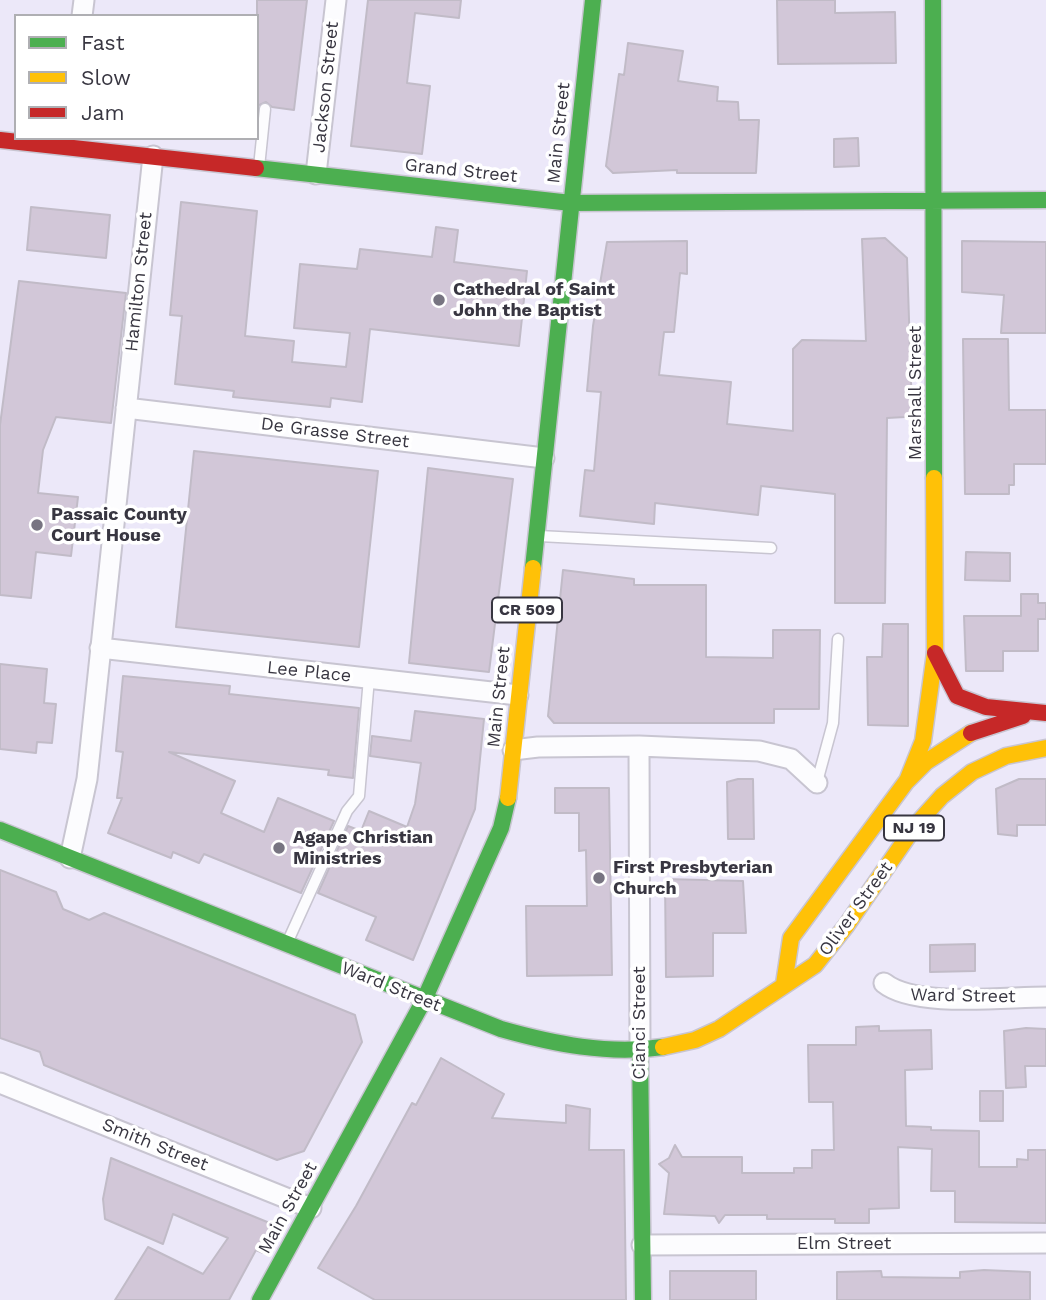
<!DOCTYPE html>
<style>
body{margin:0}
#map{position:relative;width:1046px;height:1300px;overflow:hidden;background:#ece8f9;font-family:"Work Sans",sans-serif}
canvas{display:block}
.legend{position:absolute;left:14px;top:14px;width:245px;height:126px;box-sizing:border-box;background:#fff;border:2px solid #afafb3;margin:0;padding:9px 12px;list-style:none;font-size:21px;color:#383641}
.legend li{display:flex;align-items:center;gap:14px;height:35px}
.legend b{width:35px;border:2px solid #afafb3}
</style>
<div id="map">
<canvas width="1046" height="1300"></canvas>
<ul class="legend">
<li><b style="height:9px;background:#4caf50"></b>Fast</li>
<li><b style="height:9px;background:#ffc107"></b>Slow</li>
<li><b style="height:9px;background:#c62828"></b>Jam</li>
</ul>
</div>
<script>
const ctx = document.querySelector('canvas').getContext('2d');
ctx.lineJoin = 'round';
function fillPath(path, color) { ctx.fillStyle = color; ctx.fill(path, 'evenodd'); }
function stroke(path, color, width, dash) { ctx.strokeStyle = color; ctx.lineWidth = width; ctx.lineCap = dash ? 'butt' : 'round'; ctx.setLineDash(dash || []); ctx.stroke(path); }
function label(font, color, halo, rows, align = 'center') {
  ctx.font = font + ' "Work Sans",sans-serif'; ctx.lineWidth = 7; ctx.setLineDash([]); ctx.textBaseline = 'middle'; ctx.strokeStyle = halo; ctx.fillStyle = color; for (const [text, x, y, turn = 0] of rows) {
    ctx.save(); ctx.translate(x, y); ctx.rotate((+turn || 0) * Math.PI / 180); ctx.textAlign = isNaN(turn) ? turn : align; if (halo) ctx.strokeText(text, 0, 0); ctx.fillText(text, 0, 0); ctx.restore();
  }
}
const building = new Path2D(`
 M257 0H307L294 110 272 107 266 102 257 106Z
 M368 0H461L459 18 415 13 407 83 430 86 422 154 351 146Z
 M777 0H835V13L895 12 896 63 778 64Z
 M628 43 683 51 678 81 718 87 717 101 738 102 739 120H759L756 173H677V170L613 173 606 166 619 74 624 75Z
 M858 138 859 166 834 167V139Z
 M181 202 257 211 245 336 294 341 292 362 346 367 350 333 294 328 300 264 357 269 360 249 432 257 436 227 458 230 454 262 527 271 519 346 370 329 362 402 331 398 330 407 233 397 234 391 175 384 182 316 170 315Z
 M31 207 110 215 106 258 27 250Z
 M885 238 907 258 912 411 905 417 887 418 885 603H835V494L761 486 758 515 655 503 654 524 580 516 585 470 594 471 601 392 587 391 593 326 607 242 687 241V274L680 273 674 332H664L659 375 731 382 727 424 793 431V349L802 340 866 341 862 239Z
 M962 241 1046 242V333H1001L1004 295 962 292Z
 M19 281 126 293 111 423 56 417 43 450 38 493 78 497 71 556 36 552 31 598 0 595V425Z
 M963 339H1008L1009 410H1046V464H1014V485H1009V494H965Z
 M194 451 378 471 359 647 176 627Z
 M428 468 513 479 489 672 409 663Z
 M966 552 1010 553V581L965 580Z
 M563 570 634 579V585H706V657L773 658V630H820L819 709H774V723H554L548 716Z
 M1021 594H1038V603H1046V619H1038V651H1003V671H966L964 616H1021Z
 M883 624H908V726L868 725 867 657H882Z
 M0 664 47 669 44 703 56 704 52 743 37 742 36 753 0 749Z
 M123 676 230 686 229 694 359 708 353 778 328 775 329 770 169 752 235 781 221 813 264 832 278 798 334 821 301 893 204 854 199 863 173 852 171 858 108 833 122 798H117L123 752 116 751Z
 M415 711 484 719 475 809 413 960 366 940 376 917 318 893 348 826 361 831 369 811 407 827 415 804 421 763 370 756 372 736 411 741Z
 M738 779H753L754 839H728L727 782Z
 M1019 779H1046V825H1017V836L998 834 996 789Z
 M555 788H609L612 975 527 976 526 906H587L586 850 579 851V813H555Z
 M0 870 56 892 63 909 89 920 104 913 355 1015 362 1042 304 1151 277 1160 44 1065 40 1052 0 1038Z
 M665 879 743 881 746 933H713V976L666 977Z
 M975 944V971L930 972V945Z
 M879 1026V1031L931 1030 932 1069 905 1070 906 1126 931 1127V1130L979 1131V1167H1017V1159L1028 1160V1150H1046V1223L955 1222V1191H931L932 1149 898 1147 899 1208 869 1209V1223H835V1219H767V1215H725L719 1223 715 1216 664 1214 669 1173 659 1164 669 1158 675 1145 682 1157H742V1173H794V1168H812V1150H834L833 1102H809L808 1045H856V1027Z
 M1026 1028 1046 1029V1066H1025L1026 1087 1006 1088 1004 1031Z
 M441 1058 504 1094 492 1118 566 1123V1105L590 1109 589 1150H624L626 1300H375L318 1268 356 1206 412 1103 416 1105Z
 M980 1091H1003V1121H980Z
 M111 1158 277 1226 263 1253 256 1250 229 1300H115L148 1247 203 1274 228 1238 173 1214 163 1244 105 1219 103 1199Z
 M984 1270 1030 1272V1300H837V1272L881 1271 882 1277 960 1278V1272Z
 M670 1271H756V1300H670Z`);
const lane = new Path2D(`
 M259 167 265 109
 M539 536 771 548
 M817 782 833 723 838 639
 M288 941 347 811 359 796 369 678`);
const street = new Path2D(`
 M82 16 84 0
 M316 174 336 0
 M126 408 544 458
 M100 648 518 695
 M639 746 640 1049
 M513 750 538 747 639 746 759 751 791 759 817 783
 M70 858 87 779 153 156
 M884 983C915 1008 1004 997 1046 997
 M0 1083 311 1208
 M642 1245 1046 1243`);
const fast = new Path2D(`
 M933 0 934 478
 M256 168 571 203 1046 200
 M533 568 593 0
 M0 830 501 1029C554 1044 608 1055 663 1047
 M640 1049 643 1300
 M260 1300 424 1000 501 828 508 798`);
const slow = new Path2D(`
 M907 781 923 741 935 653 934 478
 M508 798 533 568
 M784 984 791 938 906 782 926 762 971 733
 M663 1047 695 1040 719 1029 815 965 846 926 915 826 942 796 972 772 1006 756 1046 748`);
const jam = new Path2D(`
 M0 140 256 168
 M935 653 957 696 986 707 1046 713
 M971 733 1023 716`);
const markers = [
 [439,300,7,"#777481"],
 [37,525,7,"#777481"],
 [279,848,7,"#777481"],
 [599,878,7,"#777481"]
];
const shields = [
 [527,610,70],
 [914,828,60]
];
const shieldNames = [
 ["CR 509",527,610],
 ["NJ 19",914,828]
];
const streetNames = [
 ["Jackson Street",326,87,-84],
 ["Main Street",559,133,-84],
 ["Grand Street",461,171,6],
 ["Hamilton Street",139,282,-84],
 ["Marshall Street",916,393,-90],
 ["De Grasse Street",335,433,7],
 ["Lee Place",309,672,6],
 ["Main Street",499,697,-84],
 ["Oliver Street",856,909,-54],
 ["Ward Street",391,987,22],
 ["Ward Street",963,996,1],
 ["Cianci Street",640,1023,-90],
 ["Smith Street",155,1145,22],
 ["Main Street",288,1208,-61],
 ["Elm Street",844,1244]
];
const poiNames = [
 ["Cathedral of Saint",453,290],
 ["John the Baptist",453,311],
 ["Passaic County",51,515],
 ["Court House",51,536],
 ["Agape Christian",293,838],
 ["Ministries",293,859],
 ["First Presbyterian",613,868],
 ["Church",613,889]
];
fillPath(building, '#d2c7d8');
stroke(building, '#c1bbc7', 2);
stroke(lane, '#c8c5d1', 13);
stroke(street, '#c8c5d1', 23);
stroke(fast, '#c8c5d1', 19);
stroke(slow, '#c8c5d1', 19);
stroke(jam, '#c8c5d1', 19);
stroke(lane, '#fcfcfe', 10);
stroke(street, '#fcfcfe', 19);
stroke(fast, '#4caf50', 16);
stroke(slow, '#ffc107', 16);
stroke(jam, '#c62828', 16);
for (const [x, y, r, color] of markers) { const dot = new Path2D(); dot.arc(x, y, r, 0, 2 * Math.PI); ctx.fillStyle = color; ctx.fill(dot); stroke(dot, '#fff', 2.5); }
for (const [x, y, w] of shields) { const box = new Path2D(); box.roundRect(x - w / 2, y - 12.5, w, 25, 5); ctx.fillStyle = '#fff'; ctx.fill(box); stroke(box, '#383641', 2); }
label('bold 16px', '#383641', null, shieldNames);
label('18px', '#383641', '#fff', streetNames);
label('bold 18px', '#383641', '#fff', poiNames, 'left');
</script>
